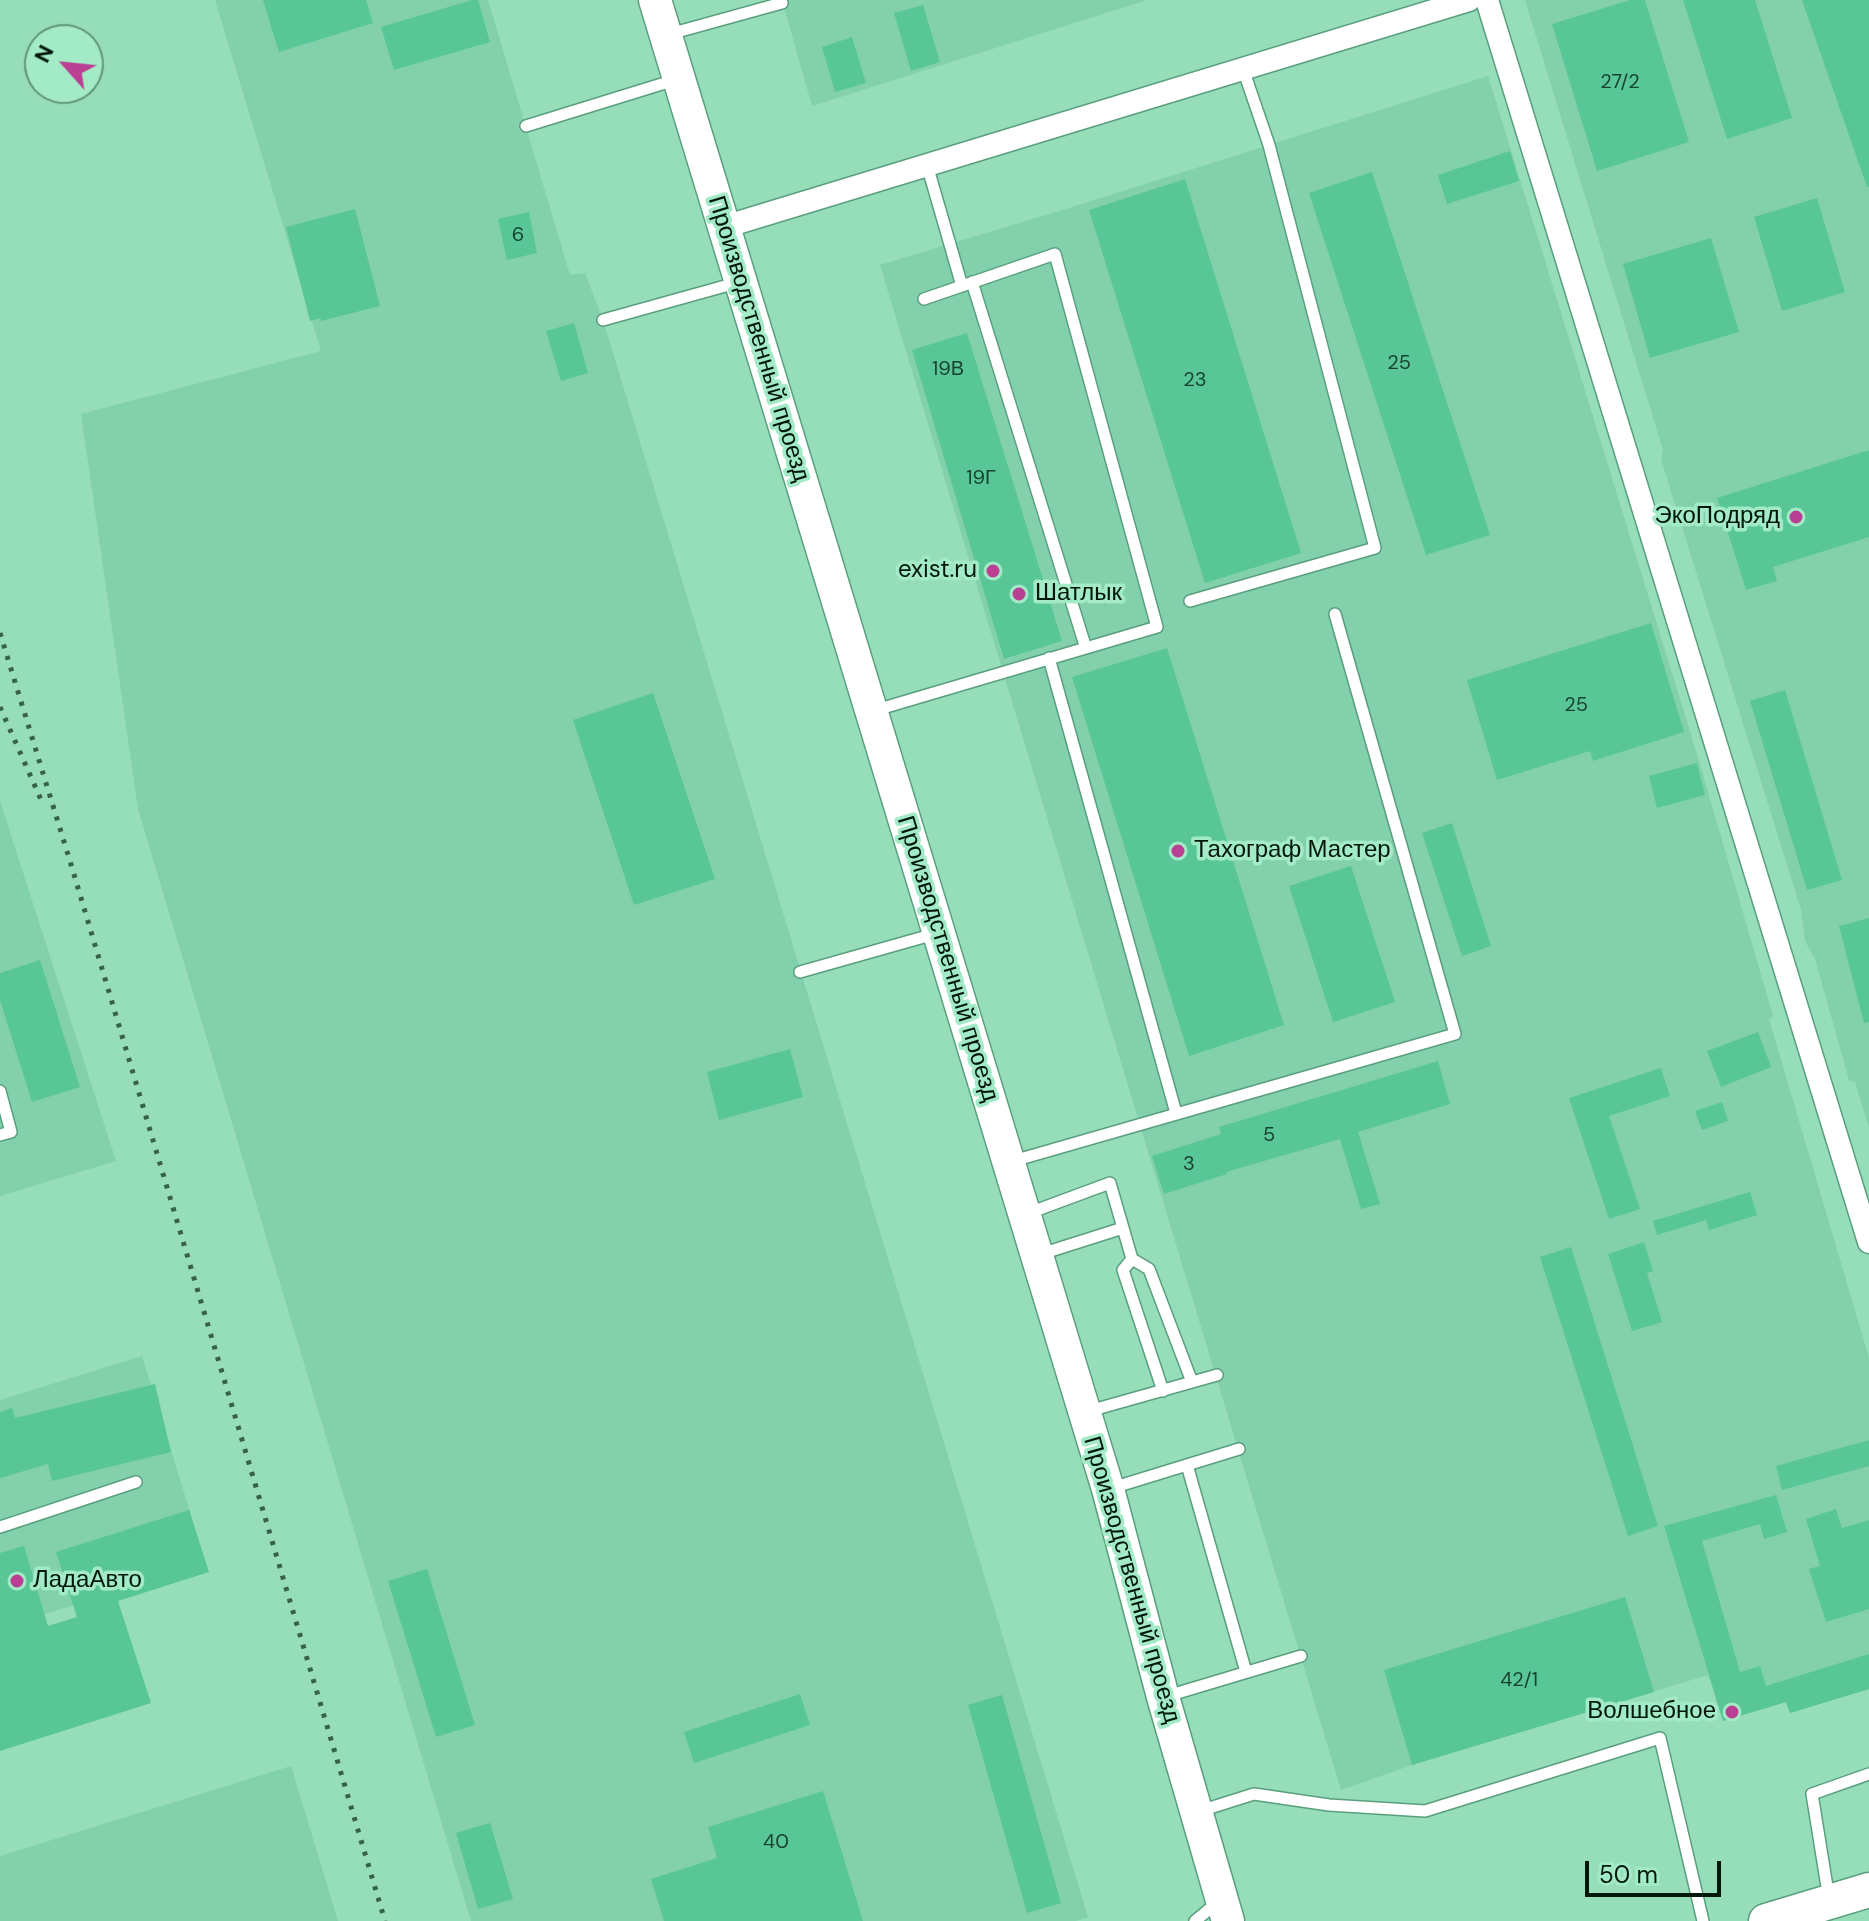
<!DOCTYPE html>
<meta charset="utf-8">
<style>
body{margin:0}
#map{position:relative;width:1869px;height:1921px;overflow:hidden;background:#96ddba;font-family:"DM Sans",sans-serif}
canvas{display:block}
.north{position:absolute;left:24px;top:24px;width:80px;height:80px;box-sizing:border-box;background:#a3eac7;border:2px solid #62967c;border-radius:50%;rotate:297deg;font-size:22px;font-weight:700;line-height:32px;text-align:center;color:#00170c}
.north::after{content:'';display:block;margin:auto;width:28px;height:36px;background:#ba4094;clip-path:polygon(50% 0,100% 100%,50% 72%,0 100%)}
.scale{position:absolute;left:1585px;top:1861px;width:136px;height:36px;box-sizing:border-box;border:4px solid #00170c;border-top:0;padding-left:10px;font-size:24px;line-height:28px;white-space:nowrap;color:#00170c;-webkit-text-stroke:6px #a3eac7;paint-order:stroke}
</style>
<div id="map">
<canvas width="1869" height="1921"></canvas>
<div class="north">N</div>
<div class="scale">50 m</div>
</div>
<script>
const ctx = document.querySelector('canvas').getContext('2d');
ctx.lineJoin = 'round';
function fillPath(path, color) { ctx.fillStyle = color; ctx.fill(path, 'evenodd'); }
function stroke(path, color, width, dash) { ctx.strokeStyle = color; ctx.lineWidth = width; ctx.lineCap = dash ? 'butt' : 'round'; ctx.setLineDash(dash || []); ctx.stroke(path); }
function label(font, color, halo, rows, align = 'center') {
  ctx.font = font + ' "DM Sans",sans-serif'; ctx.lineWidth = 7; ctx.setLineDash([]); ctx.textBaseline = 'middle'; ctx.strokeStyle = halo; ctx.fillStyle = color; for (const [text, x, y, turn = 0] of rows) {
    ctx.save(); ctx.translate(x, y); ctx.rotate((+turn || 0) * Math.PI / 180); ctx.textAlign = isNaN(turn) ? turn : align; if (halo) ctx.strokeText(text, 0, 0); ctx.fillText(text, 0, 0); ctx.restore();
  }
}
const built = new Path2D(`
 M215 0H488L570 275 585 273 603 320 1088 1917 1076 1921H471L138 809 81 414 321 351Z
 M782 0H1147L812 106Z
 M1525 0H1866L1869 9V1128L1855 1082 1849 1080 1815 959 1805 941 1801 910 1661 459 1663 450Z
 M1488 76 1697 754 1773 1016 1769 1019 1869 1358V1689L1790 1713 1786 1702 1723 1721 1708 1675 1412 1765 1341 1790 880 265 1069 208Z
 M0 801 116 1161 0 1196Z
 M142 1356 206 1564 0 1628V1400Z
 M291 1766 338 1921H0V1856Z`);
const building = new Path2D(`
 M263 0H366L373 23 279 52Z
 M472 0H478L490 42 394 70 381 27Z
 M1630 0H1645L1689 142 1597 171 1552 24Z
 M1683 0H1755L1792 118 1727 139Z
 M1802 0H1869V187H1867Z
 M923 5 940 62 911 71 894 13Z
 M852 37 866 83 835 92 822 47Z
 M1510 151 1519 181 1447 204 1438 175Z
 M1372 172 1490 535 1426 555 1309 193Z
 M1185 179 1301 553 1205 583 1089 210Z
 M1817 198 1845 292 1782 311 1754 217Z
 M355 209 380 306 321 321 320 318 310 321 286 227Z
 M529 212 537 253 507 260 498 219Z
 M1711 238 1739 332 1650 358 1623 264Z
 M574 323 588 373 561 381 546 331Z
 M967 333 1062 641 1004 659 912 350Z
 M1869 450V537L1773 567 1777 581 1746 590 1717 498Z
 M1651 623 1684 732 1593 761 1590 751 1497 780 1467 680Z
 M1167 648 1284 1025 1189 1056 1072 677Z
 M1785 690 1842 880 1807 890 1750 701Z
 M653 693 715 879 634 905 573 720Z
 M1697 763 1705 795 1657 808 1649 776Z
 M1452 823 1491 946 1462 956 1422 833Z
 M1351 866 1395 1002 1333 1022 1289 886Z
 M1869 918V1022L1864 1023 1839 926Z
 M40 960 80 1087 32 1102 0 1000V973Z
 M1758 1032 1771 1067 1721 1087 1707 1051Z
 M790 1049 803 1097 719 1120 707 1072Z
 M1438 1061 1450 1104 1358 1132 1380 1204 1361 1209 1340 1139 1226 1172 1227 1174 1164 1194 1152 1156 1221 1134 1219 1127Z
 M1661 1068 1670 1096 1609 1116 1640 1209 1609 1219 1569 1098Z
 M1722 1102 1728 1121 1702 1130 1695 1111Z
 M1750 1192 1757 1215 1709 1230 1706 1220 1657 1235 1653 1221Z
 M1644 1242 1653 1271 1647 1273 1662 1322 1632 1331 1608 1254Z
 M1571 1247 1658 1526 1628 1536 1540 1257Z
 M155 1384 171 1452 52 1481 48 1464 0 1478V1412L12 1408 15 1418Z
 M1869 1440V1466L1782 1490 1776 1466Z
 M1776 1495 1787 1532 1764 1539 1760 1524 1702 1541 1740 1672 1760 1666 1766 1686 1869 1654V1689L1790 1713 1786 1702 1723 1721 1664 1526Z
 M1836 1509 1842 1528 1869 1520V1609L1826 1622 1809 1569 1820 1566 1806 1519Z
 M189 1510 209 1572 118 1601 151 1703 0 1751V1553L24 1546 48 1626 77 1617 56 1552Z
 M427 1569 475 1725 436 1737 388 1581Z
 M1625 1597 1654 1692 1412 1765 1384 1670Z
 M800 1694 810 1725 694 1763 684 1732Z
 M1002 1695 1061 1903 1027 1913 968 1705Z
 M823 1791 863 1921H664L651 1879 717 1858 708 1827Z
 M490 1823 513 1899 478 1909 456 1833Z`);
const lane = new Path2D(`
 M666 35 782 3
 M526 126 678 79
 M927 165 962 286
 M972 282 1084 642
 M603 320 736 283
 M1190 601 1375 548 1269 145 1243 69
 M1049 658 1176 1113
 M876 710 1157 627 1055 254 924 299
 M800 972 938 933
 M0 1091 11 1132 0 1135
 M1013 1161 1455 1034 1335 614
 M1029 1213 1110 1183 1132 1259 1149 1269 1192 1382
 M1041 1254 1123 1228
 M1132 1259 1123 1270 1163 1391
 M1089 1411 1217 1375
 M1187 1465 1246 1672
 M1112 1488 1239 1449
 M0 1527 136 1482
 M1164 1697 1301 1656
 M1200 1811 1254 1794 1329 1805 1425 1811 1660 1738 1703 1921
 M1829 1899 1812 1794 1869 1774
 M1195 1921 1218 1902`);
const street = new Path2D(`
 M1487 0 1869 1242
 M724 227 1469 0`);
const secondary = new Path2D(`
 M655 0 1108 1489 1163 1697 1228 1921`);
const primary = new Path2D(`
 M1766 1921 1869 1890`);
const rail = new Path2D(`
 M0 633 73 871 385 1921
 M0 707 42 802`);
const markers = [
 [1796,517,8,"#ba4094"],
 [993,571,8,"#ba4094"],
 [1019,594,8,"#ba4094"],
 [1178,851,8,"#ba4094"],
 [17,1581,8,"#ba4094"],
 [1732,1712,8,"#ba4094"]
];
const numberNames = [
 ["27/2",1620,83],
 ["6",518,236],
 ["25",1399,364],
 ["19В",948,370],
 ["23",1195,381],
 ["19Г",981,479],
 ["25",1576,706],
 ["5",1269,1136],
 ["3",1189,1165],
 ["42/1",1519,1681],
 ["40",776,1843]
];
const streetNames = [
 ["Производственный проезд",758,339,73],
 ["Производственный проезд",947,959,73],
 ["Производственный проезд",1131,1580,74]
];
const poiNames = [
 ["ЭкоПодряд",1780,517],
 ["exist.ru",977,571],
 ["Шатлык",1035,594,"left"],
 ["Тахограф Мастер",1194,851,"left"],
 ["ЛадаАвто",33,1581,"left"],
 ["Волшебное",1716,1712]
];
fillPath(built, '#82d1ac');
fillPath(building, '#59c697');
stroke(lane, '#599f7e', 14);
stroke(street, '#599f7e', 25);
stroke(secondary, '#599f7e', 35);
stroke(primary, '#599f7e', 37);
stroke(lane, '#fff', 11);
stroke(street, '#fff', 22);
stroke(secondary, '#fff', 32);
stroke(primary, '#fff', 34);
stroke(rail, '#38614d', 5, [4, 8]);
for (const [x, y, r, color] of markers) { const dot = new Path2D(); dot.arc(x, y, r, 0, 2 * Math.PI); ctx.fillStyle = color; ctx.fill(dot); stroke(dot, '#a3eac7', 3); }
label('20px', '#16432f', null, numberNames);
label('24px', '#00170c', '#a3eac7', streetNames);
label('24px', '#00170c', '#a3eac7', poiNames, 'right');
</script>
